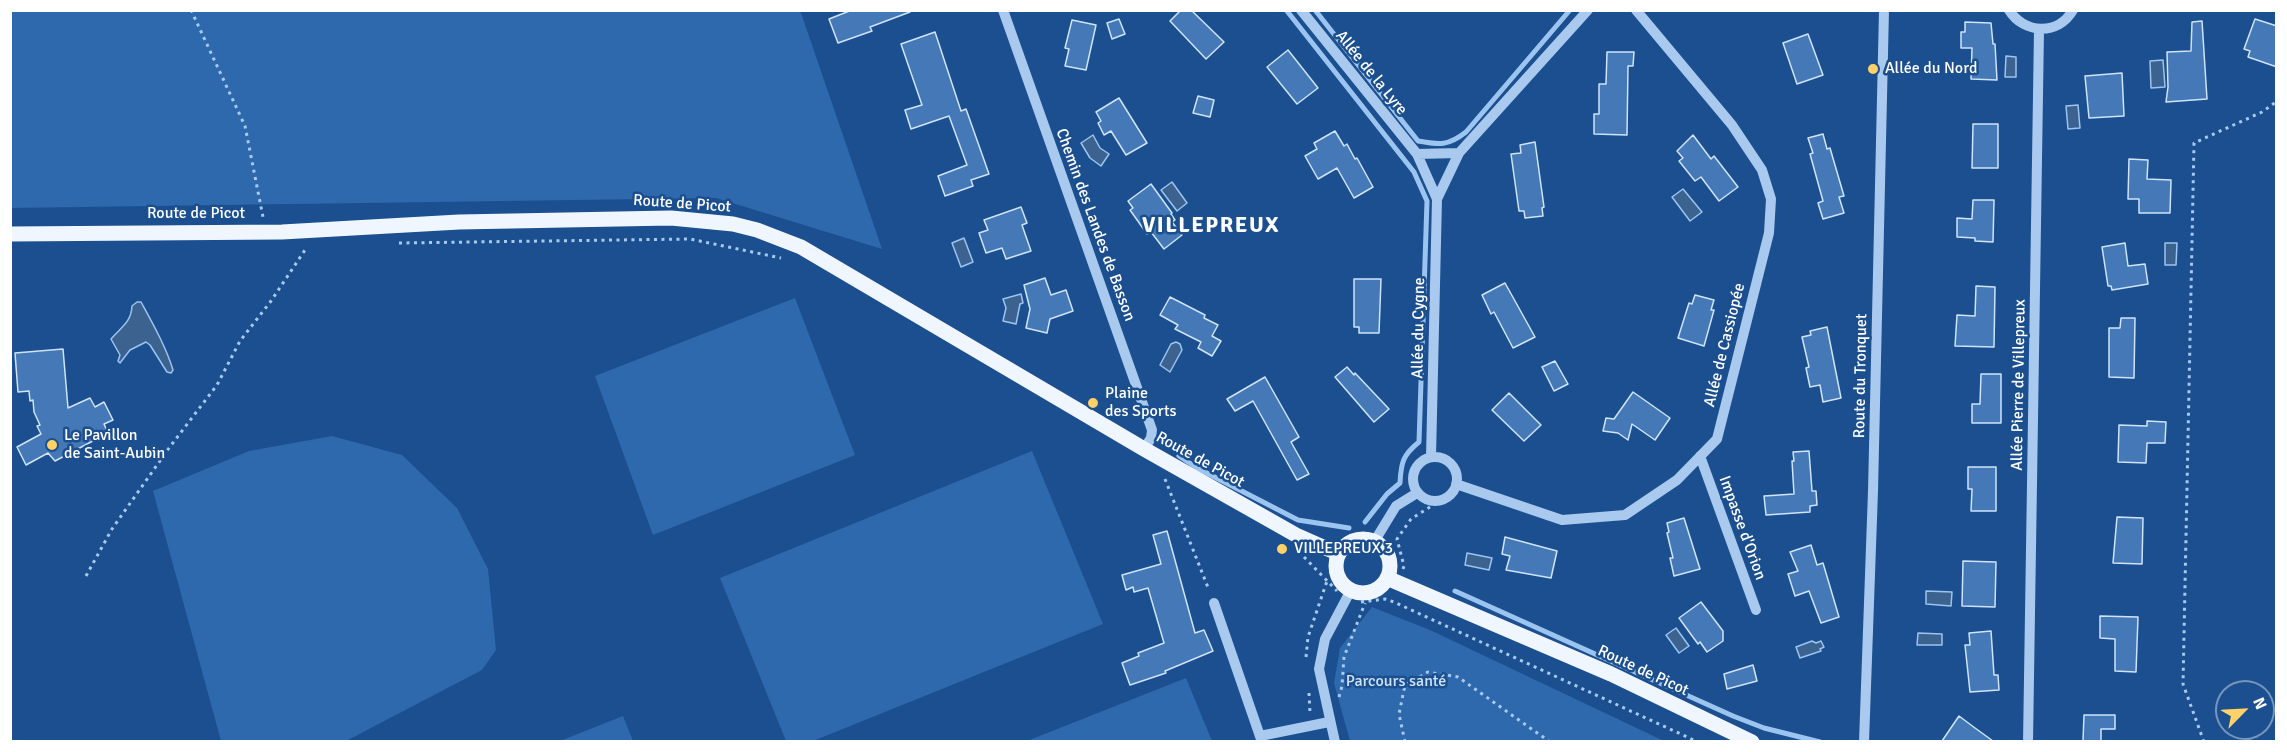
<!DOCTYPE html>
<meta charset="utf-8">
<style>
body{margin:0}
#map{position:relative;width:2287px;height:752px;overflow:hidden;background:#1b4f8f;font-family:Signika,sans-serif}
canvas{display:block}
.frame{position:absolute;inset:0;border:12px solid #fff;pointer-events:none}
.north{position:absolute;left:2215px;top:680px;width:60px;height:60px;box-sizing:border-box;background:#1b4f8f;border:2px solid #7695bc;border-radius:50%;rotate:66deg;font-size:16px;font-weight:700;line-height:24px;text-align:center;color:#fff}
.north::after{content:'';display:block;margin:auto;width:21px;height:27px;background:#ffd166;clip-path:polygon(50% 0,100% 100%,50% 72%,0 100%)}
</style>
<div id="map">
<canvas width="2287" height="752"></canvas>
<div class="frame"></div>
<div class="north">N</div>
</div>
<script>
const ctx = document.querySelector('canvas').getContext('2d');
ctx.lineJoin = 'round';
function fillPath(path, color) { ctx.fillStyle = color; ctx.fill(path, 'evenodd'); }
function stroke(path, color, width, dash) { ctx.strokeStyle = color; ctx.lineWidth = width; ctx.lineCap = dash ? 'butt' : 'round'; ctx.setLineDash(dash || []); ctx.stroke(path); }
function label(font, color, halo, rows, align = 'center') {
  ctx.font = font + ' Signika,sans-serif'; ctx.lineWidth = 5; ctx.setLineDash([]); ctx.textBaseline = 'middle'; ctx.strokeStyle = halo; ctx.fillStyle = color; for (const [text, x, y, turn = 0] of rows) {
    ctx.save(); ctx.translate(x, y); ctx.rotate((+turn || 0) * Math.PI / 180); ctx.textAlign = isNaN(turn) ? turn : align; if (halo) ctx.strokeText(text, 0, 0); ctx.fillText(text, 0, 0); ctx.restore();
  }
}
const green = new Path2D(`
 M800 10 882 249 716 198 11 208 12 11Z
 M795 298 855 455 653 535 595 376Z
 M332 436 402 455 457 508 488 569 496 650 482 670 346 741H221L153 491 249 451Z
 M1032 451 1103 624 813 741H786L720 578Z
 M1372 607 1430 630 1664 741H1350L1334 683 1340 648Z
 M1186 678 1212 741H1027Z
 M623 716 633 741H560Z`);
const water = new Path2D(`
 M2006 56 2016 57V77H2005Z
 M2163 60 2165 87 2151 88 2150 61Z
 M2078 105 2080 128 2068 129 2066 106Z
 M1093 135 1100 148 1109 154 1101 166 1090 158 1081 143Z
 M1172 182 1187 203 1177 211 1161 190Z
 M1683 189 1702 212 1690 221 1672 197Z
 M964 238 973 262 961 267 952 243Z
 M2165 243H2177L2176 265H2165Z
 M1021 294 1023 303 1020 304 1016 324 1003 321 1006 308 1003 299Z
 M137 302H141C153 324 166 347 173 370L171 373 167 372 150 345 146 342 130 350 120 363 118 361 120 355 111 339C121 327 131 323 132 306Z
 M1176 342 1180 344 1182 350 1170 372 1160 365 1171 344Z
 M1467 553 1492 558 1489 570 1465 565Z
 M1926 591 1952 592 1951 606 1926 604Z
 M1676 628 1689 646 1679 653 1666 635Z
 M1918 633 1942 634V645H1917Z
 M1812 641 1816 643 1821 641 1824 647 1820 649 1821 651 1800 658 1796 647Z`);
const stream = new Path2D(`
 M1315 10 1418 141C1440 145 1448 146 1466 132L1570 10
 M1287 11 1414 172 1427 201 1419 442C1403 455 1401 462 1400 483L1387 494 1365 522
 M1179 456 1197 468 1298 520 1349 528
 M1455 591 1733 716 1764 728 1820 742`);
const building = new Path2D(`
 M852 10H910V12L870 27 872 31 838 43 829 19Z
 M1181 10H1191L1224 42 1206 59 1170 21Z
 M1119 19 1125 34 1112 39 1107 23Z
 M2255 19 2277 26V67L2248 57 2250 51 2244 49Z
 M1072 20 1096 25 1086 70 1065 66 1069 49 1065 48Z
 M2202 21 2207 99 2166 102 2168 87 2167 52 2191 51 2192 22Z
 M1965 22 1991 23 1993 44H1995L1997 80 1971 79 1972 48H1961V32H1965Z
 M935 32 961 111 966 109 989 174 971 180 973 186 945 196 938 176 967 165 949 116 911 129 905 110 922 105 901 44Z
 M1808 34 1823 75 1797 84 1783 43Z
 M1288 50 1318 88 1297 104 1267 67Z
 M1607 52H1634L1633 66H1628L1627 135 1594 134V114H1599V84H1606Z
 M2122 73 2124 116 2089 118 2085 76Z
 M1198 96 1214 100 1210 117 1193 113Z
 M1119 98 1147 143 1126 155 1111 131 1104 135 1098 123 1101 121 1096 112Z
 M1973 124H1998V168H1972Z
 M1335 131 1344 146 1347 144 1355 159 1357 158 1373 187 1354 198 1337 168 1318 179 1305 156 1317 149 1314 143Z
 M1823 134 1827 149 1830 148 1844 196 1839 197 1844 213 1823 219 1818 203 1823 201 1810 154 1813 153 1808 138Z
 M1693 135 1711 159 1714 156 1738 187 1719 201 1701 177 1695 181 1679 161 1683 158 1677 151Z
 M1535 142 1544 207 1542 208 1543 216 1525 218 1524 211H1519L1511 154 1521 153 1520 145Z
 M2129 159 2148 160 2147 179 2171 180 2170 213H2139V199H2128Z
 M1151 184 1172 213 1171 214 1175 220 1172 222 1182 235 1164 249 1151 232 1147 234 1130 210 1133 208 1128 201Z
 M1973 200H1994L1993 242 1975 241V238L1957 237V218L1972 219Z
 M1021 207 1027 223 1022 225 1031 251 1006 259 1002 248 986 253 979 233 988 230 984 220Z
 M2125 243 2128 266 2145 264 2148 284 2112 290 2111 286H2108L2102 247Z
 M1045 278 1051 295 1066 290 1073 311 1050 319 1047 333 1026 328 1030 309 1024 285Z
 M1354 279H1381L1379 333H1359V327H1354Z
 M1505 283 1535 337 1513 348 1494 312 1491 314 1482 295Z
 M1976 286 1995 287 1994 347 1955 346 1957 315 1975 316Z
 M1695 295 1714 300 1711 310H1714L1704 346 1678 338 1689 303 1692 304Z
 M1170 297 1205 315 1204 318 1218 325 1212 336 1221 341 1212 356 1198 348 1201 342 1175 329 1178 325 1160 315Z
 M2121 318H2135L2134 378 2109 377V328H2120Z
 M1827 327 1841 398 1823 402 1820 385 1810 387 1806 368 1809 367 1802 337 1811 335 1810 331Z
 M63 349 68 408 90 398 95 407 104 402 113 420 104 424 108 433 55 461 48 453 26 465 17 447 41 434 37 426 40 425 34 412 33 400 30 401 29 391 18 392 15 353Z
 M1555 361 1568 384 1554 391 1542 367Z
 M1347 367 1354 375 1355 373 1389 409 1374 422 1335 377Z
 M1981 374H2001V423H1972V404H1980Z
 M1265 377 1299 437 1291 442 1309 474 1297 480 1253 401 1235 411 1227 399Z
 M1633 392 1670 418 1655 440 1632 424 1628 440 1618 433 1603 431 1606 418 1614 419Z
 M1509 393 1541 425 1524 441 1492 410Z
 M2147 421 2166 422 2165 443H2147L2146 463 2118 462 2119 425 2147 426Z
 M1809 451 1812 491H1816L1817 505 1810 506V512L1766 515 1764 496 1794 494 1792 461H1794L1793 452Z
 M1968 467H1996V511H1971L1972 489H1968Z
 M2117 517 2143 518 2142 564 2113 563Z
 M1684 518 1700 569 1674 576 1670 558H1673L1667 533 1669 532 1667 523Z
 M1167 531 1195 633 1204 630 1213 651 1165 671 1166 673 1130 685 1122 663 1139 656 1138 653 1164 643 1148 588 1134 592 1133 587 1126 590 1122 575 1161 564 1153 535Z
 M1505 537 1557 551 1551 578 1506 570 1510 556 1502 554Z
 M1811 545 1817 565 1823 563 1839 617 1821 623 1809 591 1795 596 1788 574 1798 571 1790 552Z
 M1963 561 1996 562 1995 607 1962 606Z
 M1701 602 1723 631V641L1707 652 1700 642 1698 644 1679 618Z
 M2100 616 2138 617 2136 672 2115 671V639L2100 638Z
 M1991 631 1994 675H1998L1999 690 1970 692 1965 645H1970L1969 633Z
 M1753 665 1757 681 1727 689 1724 674Z
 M2084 715H2115V729H2101V741H2083Z
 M1959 716 1975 728 1993 741H1942Z`);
const path = new Path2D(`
 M191 10 245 126 263 217
 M399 243 690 239 781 258
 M1165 479 1209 590
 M1304 557 1337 591
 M1403 569 1404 566 1397 539 1411 519 1441 500
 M86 576 112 529 169 448 217 385 240 341 271 301 307 247
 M1361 602 1385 599 1394 602 1698 742
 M1306 657 1308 637 1327 581
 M1309 693 1310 713
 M1339 697 1342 686 1344 657 1365 603
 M1405 742 1399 714 1405 685 1428 672 1458 677 1550 742
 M2204 742 2183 684 2194 143 2262 112 2276 102`);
const minor = new Path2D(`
 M1003 10 1152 430 1151 438 1144 449
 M1301 10 1417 154 1437 199 1459 153 1588 10
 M2009 10C2024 34 2058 36 2073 10
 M1417 154 1459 153
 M1700 456 1756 610
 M1431 457 1437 199
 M1413 479a22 22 0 1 1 44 0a22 22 0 1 1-44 0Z
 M1456 484 1562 520 1625 515 1677 480 1717 439 1769 233 1771 199 1762 170 1732 125 1636 10
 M1374 542 1396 506 1417 493
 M1214 603 1262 742
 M1260 736 1329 722
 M1335 742 1319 669 1325 639 1351 590
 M1864 742 1873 491 1884 10
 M2028 742 2039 30`);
const major = new Path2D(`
 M10 234 282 232 459 222 671 218 733 224 757 230 801 247 1144 449 1296 535 1339 554
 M1336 566a27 27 0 1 1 54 0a27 27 0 1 1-54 0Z
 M1387 578 1611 674 1752 742`);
const markers = [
 [1873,69,6,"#ffd166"],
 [1093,403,6,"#ffd166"],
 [52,445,6,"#ffd166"],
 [1282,549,6,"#ffd166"]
];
const poiNames = [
 ["Allée du Nord",1885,69],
 ["Plaine",1105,394],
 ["des Sports",1105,412],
 ["Le Pavillon",64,436],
 ["de Saint-Aubin",64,454],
 ["VILLEPREUX 3",1294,549]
];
const streetNames = [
 ["Allée de la Lyre",1371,73,51],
 ["Route de Picot",682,204,4],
 ["Route de Picot",196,214],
 ["Chemin des Landes de Basson",1095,225,70],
 ["Allée du Cygne",1419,328,-89],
 ["Allée de Cassiopée",1725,345,-76],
 ["Route du Tronquet",1861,376,-89],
 ["Allée Pierre de Villepreux",2019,385,-89],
 ["Route de Picot",1200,460,29],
 ["Impasse d'Orion",1742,528,70],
 ["Route de Picot",1643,671,25]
];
const parkNames = [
 ["Parcours santé",1396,682]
];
const districtNames = [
 ["VILLEPREUX",1211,226]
];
fillPath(green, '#2e69ad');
fillPath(water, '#3c6290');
stroke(water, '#9cc4f0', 1.5);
stroke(stream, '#9cc4f0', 5);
fillPath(building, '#4478b7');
stroke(building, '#cfe3fa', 1.5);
stroke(path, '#a9c9ee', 3, [3, 4.5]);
stroke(minor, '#a9c9ee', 10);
stroke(major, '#f0f6ff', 15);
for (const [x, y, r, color] of markers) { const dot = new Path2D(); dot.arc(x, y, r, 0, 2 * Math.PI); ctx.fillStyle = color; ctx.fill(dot); stroke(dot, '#1b4f8f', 2); }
label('16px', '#fff', '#1b4f8f', poiNames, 'left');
label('16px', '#fff', '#1b4f8f', streetNames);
label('16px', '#cfe3fa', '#1b4f8f', parkNames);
ctx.letterSpacing = '1.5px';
label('bold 22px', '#fff', '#1b4f8f', districtNames);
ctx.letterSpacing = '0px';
</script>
